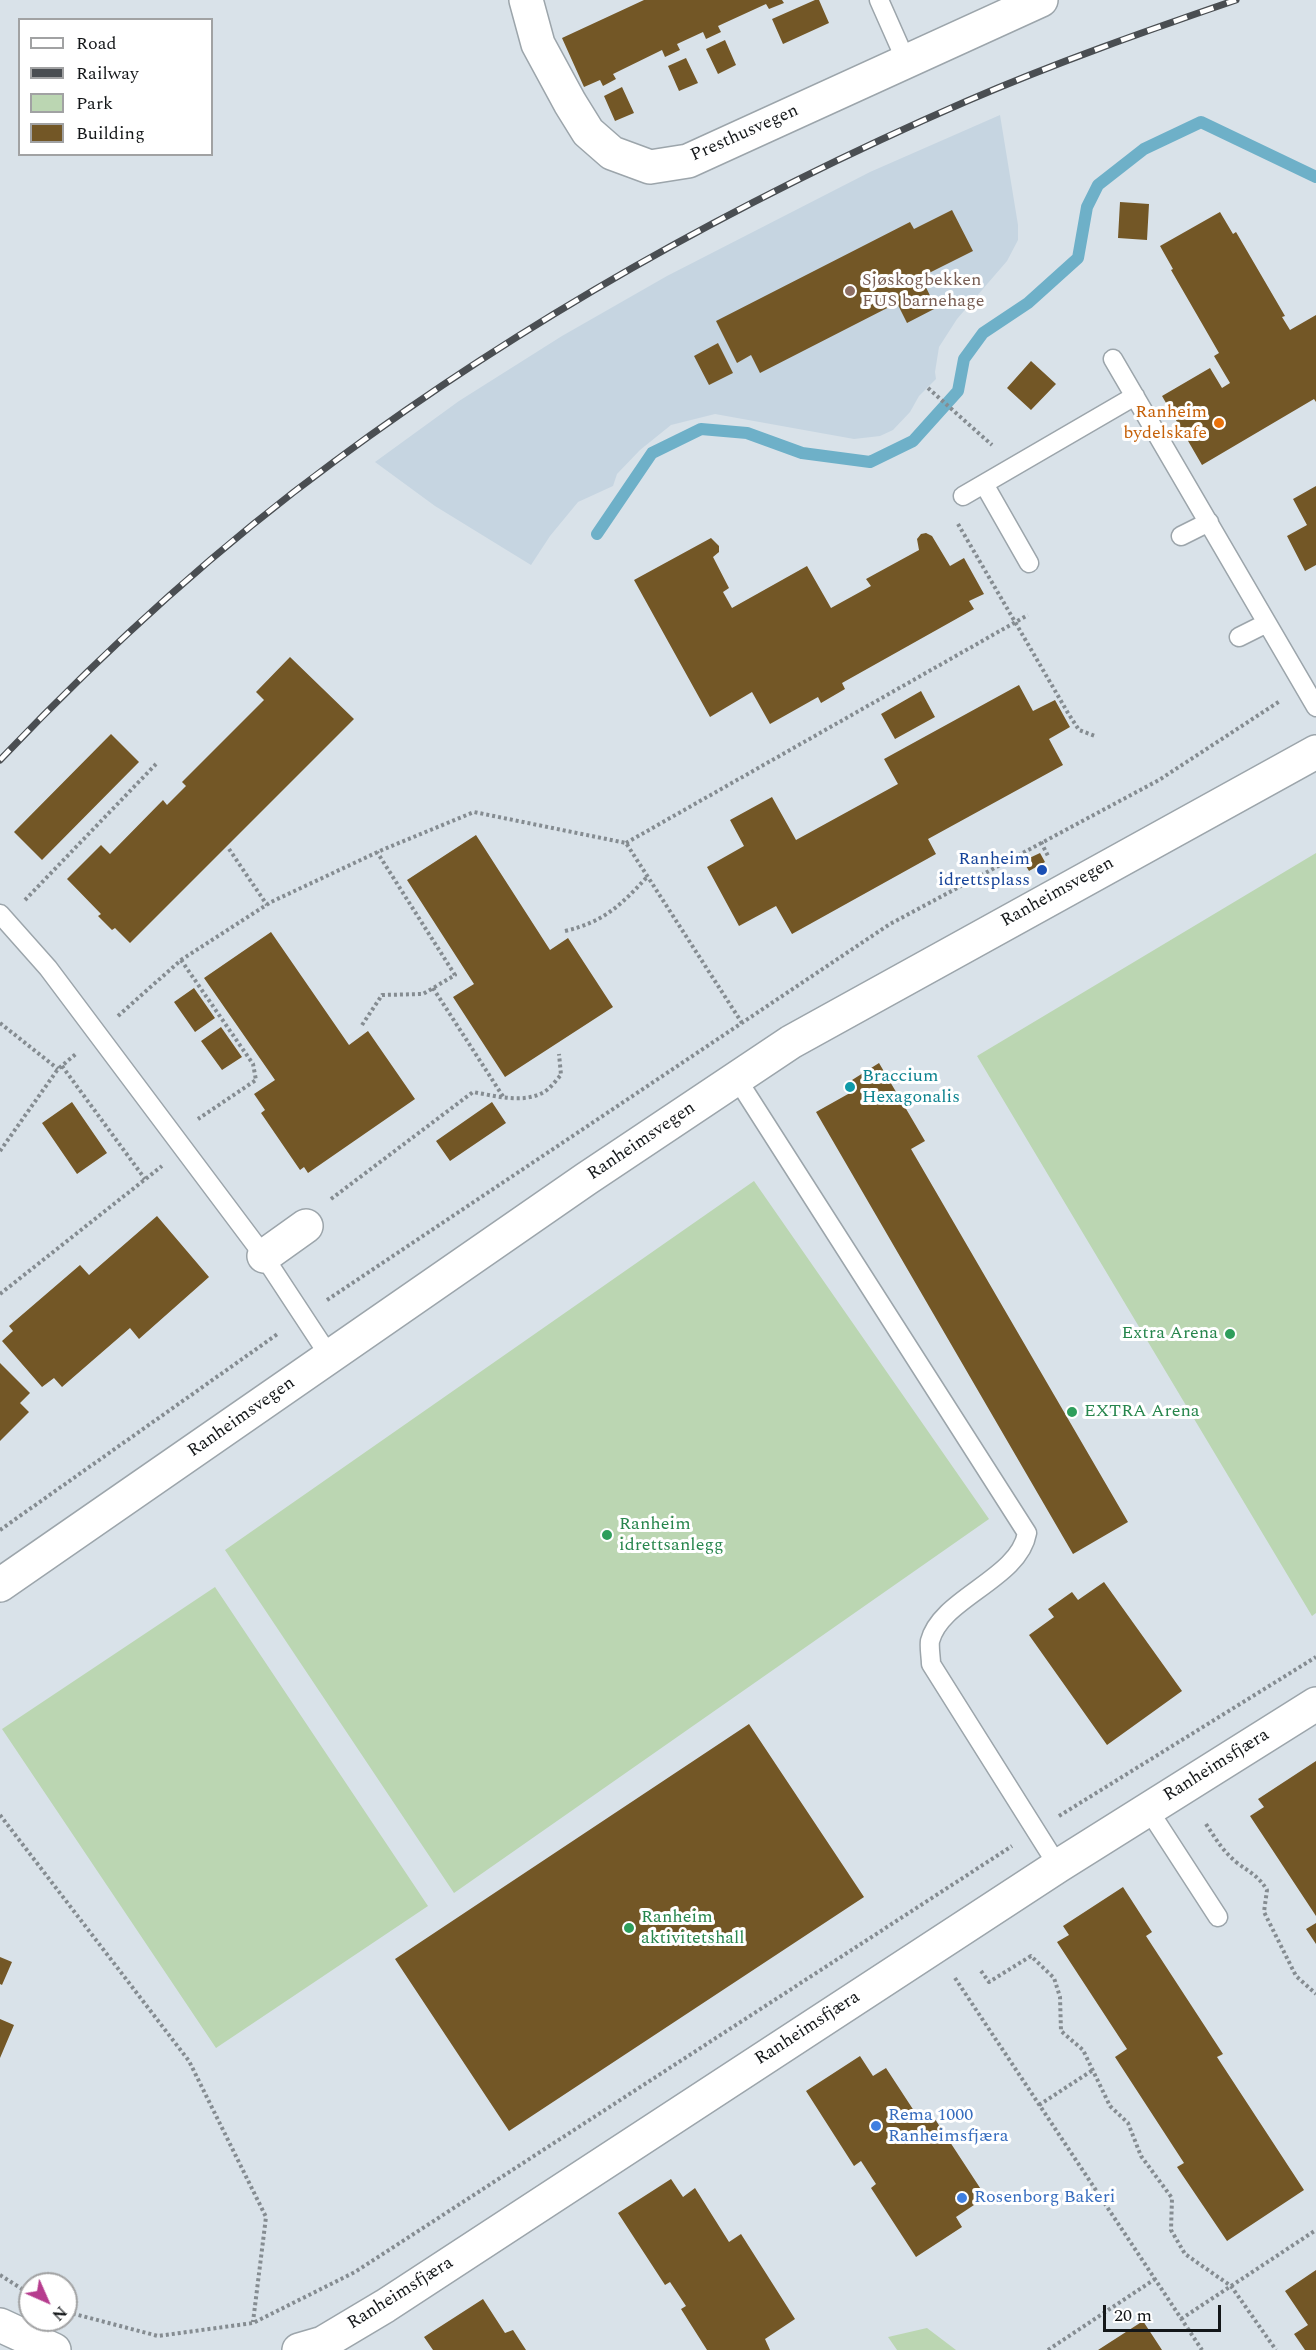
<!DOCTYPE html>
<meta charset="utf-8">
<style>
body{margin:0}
#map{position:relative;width:1316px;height:2350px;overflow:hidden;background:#d9e2e9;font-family:Spectral,serif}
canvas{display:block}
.legend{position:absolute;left:18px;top:18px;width:195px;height:138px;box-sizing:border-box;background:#fff;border:2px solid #a1a2a3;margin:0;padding:8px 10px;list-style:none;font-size:18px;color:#141719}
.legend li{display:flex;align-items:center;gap:12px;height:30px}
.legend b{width:30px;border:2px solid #a1a2a3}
.north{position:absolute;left:18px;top:2272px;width:60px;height:60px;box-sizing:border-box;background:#fff;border:2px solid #a1a2a3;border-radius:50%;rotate:135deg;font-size:16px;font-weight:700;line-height:24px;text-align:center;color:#141719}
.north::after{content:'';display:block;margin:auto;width:21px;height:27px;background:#b63c8e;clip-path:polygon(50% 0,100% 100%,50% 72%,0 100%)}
.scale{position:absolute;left:1103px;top:2305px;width:118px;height:27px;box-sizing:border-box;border:3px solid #141719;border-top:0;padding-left:8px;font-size:18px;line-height:21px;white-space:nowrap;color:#141719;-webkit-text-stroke:4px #fff;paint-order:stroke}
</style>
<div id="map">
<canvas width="1316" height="2350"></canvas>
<ul class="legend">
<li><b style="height:8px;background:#fff"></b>Road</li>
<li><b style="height:8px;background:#4a4e52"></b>Railway</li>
<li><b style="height:16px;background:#bbd6b2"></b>Park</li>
<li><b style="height:16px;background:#735726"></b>Building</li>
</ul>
<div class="north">N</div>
<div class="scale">20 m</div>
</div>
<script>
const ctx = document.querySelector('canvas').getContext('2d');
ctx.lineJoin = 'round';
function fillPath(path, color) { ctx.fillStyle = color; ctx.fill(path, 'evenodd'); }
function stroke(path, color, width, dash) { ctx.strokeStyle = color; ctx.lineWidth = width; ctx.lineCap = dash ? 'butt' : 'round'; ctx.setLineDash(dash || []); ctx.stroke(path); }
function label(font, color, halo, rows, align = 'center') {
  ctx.font = font + ' Spectral,serif'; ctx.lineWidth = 6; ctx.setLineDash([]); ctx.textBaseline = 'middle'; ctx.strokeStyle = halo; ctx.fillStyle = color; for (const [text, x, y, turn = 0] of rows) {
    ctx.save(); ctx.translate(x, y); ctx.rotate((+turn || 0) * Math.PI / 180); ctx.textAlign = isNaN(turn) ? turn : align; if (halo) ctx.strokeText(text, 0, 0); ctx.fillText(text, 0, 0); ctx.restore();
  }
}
const built = new Path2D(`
 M1000 115 1018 225V240L1007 261 957 319 939 347 935 372 936 379 919 396 910 412 893 430 880 436 854 439 715 414 671 425 640 450 617 474 613 486 578 502 550 536 531 565 435 506 375 462 459 401 562 336 667 276 870 172Z`);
const green = new Path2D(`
 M1316 853V1613L1312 1616 977 1056Z
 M754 1181 989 1519 454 1893 225 1550Z
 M215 1587 428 1906 216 2048 2 1729Z
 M927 2328 956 2350H897L888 2337Z`);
const stream = new Path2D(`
 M597 534 652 453 701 429 747 433 802 453 870 462 913 441 958 391 964 359 983 333 1028 303 1078 258 1087 207 1098 185 1144 149 1201 122 1316 177`);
const building = new Path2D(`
 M644 0H782L784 3 769 9 766 4 718 26 721 32 706 39 703 32 677 44 680 50 665 57 662 50 613 74 616 79 603 86 600 80 584 87 562 38Z
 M815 0H819L829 23 783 44 772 19Z
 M725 40 736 65 718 74 706 49Z
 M686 58 698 83 679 91 668 66Z
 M622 87 634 113 615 121 604 96Z
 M1120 202 1149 204 1147 240 1118 238Z
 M952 210 973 251 921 277 936 308 907 323 897 303 760 373 751 355 737 363 716 321 910 222 914 229Z
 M1220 212 1233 234 1236 232 1285 316 1282 317 1290 330 1316 315V402L1314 399 1202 465 1162 396 1210 368 1222 388 1230 383 1214 356 1219 353 1171 270 1173 269 1160 246Z
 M718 343 733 373 709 385 694 356Z
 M1031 361 1056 384 1031 410 1007 388Z
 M1316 486V565L1305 571 1287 536 1307 525 1293 499Z
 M926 533 932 536 950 566 964 558 984 594 969 601 974 609 842 683 845 689 821 703 818 697 770 724 752 692 710 717 634 580 711 538 719 546V552L713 557 729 588 723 592 732 608 807 566 831 608 871 586 866 579 919 550 917 539 921 534Z
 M290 657 354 719 130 943 115 928 112 930 98 916 101 914 67 879 101 845 110 854 163 800 167 805 186 786 182 782 264 700 256 692Z
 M1019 685 1033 711 1055 700 1070 727 1049 739 1063 765 928 839 936 854 792 934 776 906 739 926 707 867 744 846 730 820 772 797 796 840 898 784 884 759Z
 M921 691 935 717 895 739 881 714Z
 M111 734 139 762 42 860 14 832Z
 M476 835 550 950 568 938 613 1007 505 1077 453 997 474 984 407 880Z
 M1040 853 1045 862 1029 871 1023 861Z
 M271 932 349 1045 368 1031 415 1099 308 1173 304 1167 300 1170 261 1113 265 1110 254 1094 275 1080 204 978Z
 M194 988 215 1018 195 1032 174 1002Z
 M221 1027 242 1057 222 1070 201 1041Z
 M879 1063 925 1141 911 1149 1128 1522 1073 1554 816 1112 857 1089 852 1080Z
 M72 1102 107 1153 77 1174 42 1123Z
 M492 1102 506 1123 450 1161 436 1141Z
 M157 1216 209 1277 139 1339 130 1328 62 1387 54 1378 42 1387 2 1341 13 1331 9 1326 80 1265 89 1275Z
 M0 1363 30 1393 20 1403 29 1412 0 1441Z
 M1104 1582 1182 1691 1107 1745 1029 1635 1054 1617 1048 1609 1072 1592 1078 1600Z
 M749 1724 864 1897 509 2131 395 1959Z
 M1316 1761V1916L1250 1816 1264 1807 1258 1799Z
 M1123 1887 1152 1932 1146 1936 1223 2054 1217 2057 1304 2190 1227 2241 1177 2167 1184 2163 1115 2057 1127 2049 1057 1942 1069 1935 1063 1926Z
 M1316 1923V1944L1306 1929Z
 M0 1957 12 1962 2 1985 0 1984Z
 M0 2019 14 2025 0 2058Z
 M860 2056 873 2076 886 2068 920 2120 931 2113 986 2197 956 2217 962 2227 916 2257 871 2188 876 2184 861 2161 854 2166 806 2091Z
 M671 2179 683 2197 695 2188 729 2242 741 2234 795 2319 765 2339 770 2350H707L681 2309 686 2306 670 2282 665 2285 618 2213Z
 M1316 2270V2350H1305L1294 2334 1308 2325 1285 2291Z
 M483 2299 505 2333 513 2330 526 2350H433L424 2337Z
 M1143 2321 1162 2350H1098Z`);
const path = new Path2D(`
 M928 388 992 445
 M958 524 1068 713 1079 730 1095 736
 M1041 842 1049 858
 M626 843 1028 615
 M229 849 267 905
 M25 900 156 764
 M565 931C604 922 621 905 647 877
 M181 960 253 1064 256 1080 198 1119
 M433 988 504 1098
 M118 1016 181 960 271 902 382 850 474 812 626 843 742 1023
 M0 1023 58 1069
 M362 1025 382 995 423 994 455 975 377 852
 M62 1066 145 1179
 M0 1151 58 1069 77 1053
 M331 1199 473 1092C496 1096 523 1104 544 1092 551 1088 556 1080 561 1075L559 1054
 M0 1294 162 1166
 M327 1300 890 924 1159 780 1280 701
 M0 1530 279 1333
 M0 1815 189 2061 266 2217 253 2322
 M1059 1816 1316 1657
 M1206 1824C1215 1838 1223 1851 1236 1862 1249 1872 1258 1875 1267 1890L1264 1912 1296 1976 1316 1994
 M981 1971 989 1982 1031 1956 1054 1978 1060 1997 1061 2031 1083 2050 1110 2106 1128 2123 1141 2156 1172 2198 1171 2230 1185 2254 1231 2286 1276 2350
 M955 1978 1202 2350
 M1039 2105 1093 2070
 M0 2275 30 2294
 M67 2312 158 2336 253 2323 355 2272 1012 1846
 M1181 2319 1316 2230
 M1048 2350 1155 2279`);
const service = new Path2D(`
 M879 0 906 61
 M1113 359 1316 707
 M984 484 1029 563
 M963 496 1135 396
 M1181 536 1209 522
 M1239 637 1267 623
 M0 914 48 968 261 1252 330 1357
 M737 1079 1027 1533C1019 1579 941 1598 930 1641 929 1648 931 1657 931 1664L1058 1866
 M1148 1809 1218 1917`);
const minor = new Path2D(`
 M526 0 538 44 570 103 588 132 612 153 650 167 688 161 1041 0
 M264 1256 306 1226
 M0 2325 54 2350
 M299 2350 323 2343 385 2306 1058 1866 1316 1704`);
const tertiary = new Path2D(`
 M0 1585 586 1179 791 1042 1316 752`);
const rail = new Path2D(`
 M0 760C103 652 215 549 335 461 531 316 744 198 967 101 1055 63 1146 31 1236 0`);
const markers = [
 [850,291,6,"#8d6e63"],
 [1219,423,6,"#e8710a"],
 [1042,870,6,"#1a4fb4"],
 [850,1087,6,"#0f9aa8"],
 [1230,1334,6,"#2e9e5b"],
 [1072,1412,6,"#2e9e5b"],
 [607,1535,6,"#2e9e5b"],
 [629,1928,6,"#2e9e5b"],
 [876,2126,6,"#3f7fe0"],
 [962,2198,6,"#3f7fe0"]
];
const streetNames = [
 ["Presthusvegen",745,134,-24],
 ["Ranheimsvegen",1058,893,-29],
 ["Ranheimsvegen",642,1142,-34],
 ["Ranheimsvegen",242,1418,-35],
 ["Ranheimsfjæra",1217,1766,-32],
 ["Ranheimsfjæra",808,2029,-33],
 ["Ranheimsfjæra",401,2294,-32]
];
const educationNames = [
 ["Sjøskogbekken",862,281],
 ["FUS barnehage",862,302]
];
const foodNames = [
 ["Ranheim",1207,413],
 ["bydelskafe",1207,434]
];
const transitNames = [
 ["Ranheim",1030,860],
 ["idrettsplass",1030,881]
];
const cultureNames = [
 ["Braccium",862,1077],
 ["Hexagonalis",862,1098]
];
const leisureNames = [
 ["Extra Arena",1218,1334,"right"],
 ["EXTRA Arena",1084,1412],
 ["Ranheim",619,1525],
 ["idrettsanlegg",619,1546],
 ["Ranheim",641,1918],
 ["aktivitetshall",641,1939]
];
const shopNames = [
 ["Rema 1000",888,2116],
 ["Ranheimsfjæra",888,2137],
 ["Rosenborg Bakeri",974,2198]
];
fillPath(built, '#c6d5e1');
fillPath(green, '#bbd6b2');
stroke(stream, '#6eb0c8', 12);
fillPath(building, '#735726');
stroke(service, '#9ca5ab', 21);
stroke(minor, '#9ca5ab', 36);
stroke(tertiary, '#9ca5ab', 36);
stroke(path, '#858c91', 4, [3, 3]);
stroke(service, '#fff', 18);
stroke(minor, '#fff', 33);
stroke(tertiary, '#fff', 33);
stroke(rail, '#4a4e52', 7);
stroke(rail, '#fff', 4.5, [14]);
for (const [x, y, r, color] of markers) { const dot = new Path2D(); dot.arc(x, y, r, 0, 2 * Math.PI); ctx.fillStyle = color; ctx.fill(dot); stroke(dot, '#fff', 2); }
label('18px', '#141719', '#fff', streetNames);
label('18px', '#785e54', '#fff', educationNames, 'left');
label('18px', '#c56008', '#fff', foodNames, 'right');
label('18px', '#164399', '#fff', transitNames, 'right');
label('18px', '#0d838f', '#fff', cultureNames, 'left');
label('18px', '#27864d', '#fff', leisureNames, 'left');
label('18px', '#366cbe', '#fff', shopNames, 'left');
</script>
